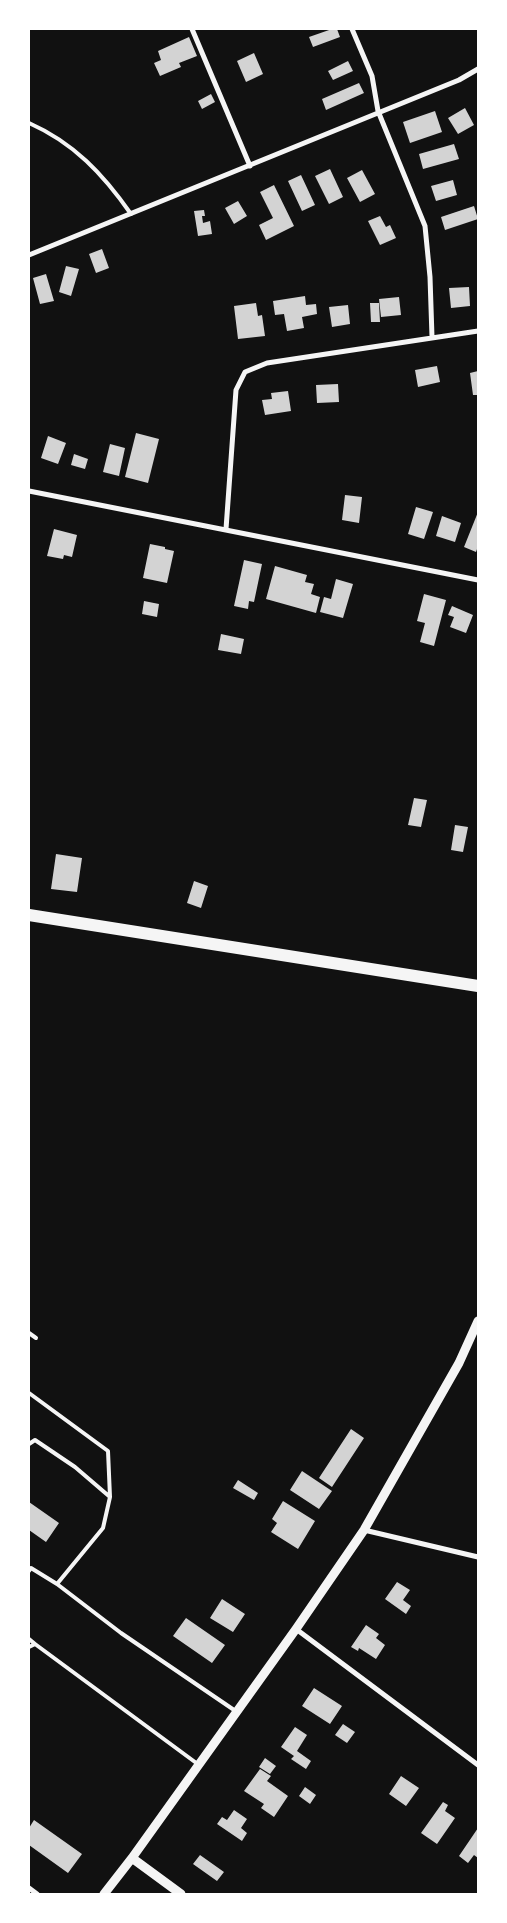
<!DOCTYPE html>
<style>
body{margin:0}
#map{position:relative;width:507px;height:1923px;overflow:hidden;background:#111;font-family:Spectral,serif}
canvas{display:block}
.frame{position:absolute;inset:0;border:30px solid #fff;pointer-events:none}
</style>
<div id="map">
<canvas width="507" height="1923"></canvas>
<div class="frame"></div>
</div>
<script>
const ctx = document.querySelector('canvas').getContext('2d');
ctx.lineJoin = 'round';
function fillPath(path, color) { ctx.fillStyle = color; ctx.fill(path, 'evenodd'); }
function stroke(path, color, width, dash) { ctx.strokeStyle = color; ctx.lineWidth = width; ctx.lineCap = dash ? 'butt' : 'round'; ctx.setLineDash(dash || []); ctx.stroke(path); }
const building = new Path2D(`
 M332 29H337L340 37 313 47 309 37Z
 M189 37 197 56 179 63 181 67 160 76 154 63 161 60 158 51Z
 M254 53 263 74 246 82 237 61Z
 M348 61 353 71 333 80 328 71Z
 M359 83 364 93 326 110 322 99Z
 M211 94 215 102 202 109 198 101Z
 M465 108 474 125 458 134 448 118Z
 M435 111 442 132 410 143 403 122Z
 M454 144 459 159 423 169 419 154Z
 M330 169 343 197 329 204 315 176Z
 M362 170 375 194 360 202 347 178Z
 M301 175 315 205 302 211 288 181Z
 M453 180 457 195 436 201 431 186Z
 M274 185 294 226 266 240 259 225 273 218 260 192Z
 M238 201 247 216 234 224 225 208Z
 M474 206 478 219 445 230 441 217Z
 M204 210 205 216H202L203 223 210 221 212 234 198 236 194 211Z
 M380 216 386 227 390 225 396 238 380 245 368 221Z
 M102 249 109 268 96 273 89 254Z
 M66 266 79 269 71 296 59 292Z
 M46 274 54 301 40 304 33 278Z
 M469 287 470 306 451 308 449 288Z
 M305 296 306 305 316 304 317 314 302 317 304 328 287 331 284 314 275 315 273 301Z
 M399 297 401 315 381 317 379 299Z
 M256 303 258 316 262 315 265 336 238 339 234 306Z
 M370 303H379L380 322H371Z
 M348 305 350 324 332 327 329 307Z
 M437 366 440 382 418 387 415 370Z
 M478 371V395H473L470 373Z
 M338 384 339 402 317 403 316 385Z
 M288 391 291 411 265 415 262 400 272 399 271 393Z
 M136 433 159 439 148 483 125 477Z
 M48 436 66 443 58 464 41 458Z
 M110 444 125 448 119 476 103 472Z
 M74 454 88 459 85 469 71 465Z
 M345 495 362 497 359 523 342 520Z
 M416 507 433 512 424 539 408 534Z
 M478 512V546L476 552 464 547Z
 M442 516 461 523 455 542 436 536Z
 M54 529 77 535 72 557 64 555 63 559 47 556Z
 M150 544 165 547V549L174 551 167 583 143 578Z
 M244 560 262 564 254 602 249 601 248 609 234 606Z
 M275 566 307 575 305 582 314 584 311 594 320 597 316 613 266 599Z
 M336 579 353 584 343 618 320 612 324 597 331 599Z
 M424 594 446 600 434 646 420 642 425 623 417 621Z
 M144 601 159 604 157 617 142 614Z
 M452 606 473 615 466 633 450 627 454 617 448 615Z
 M221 634 244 639 241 654 218 650Z
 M414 798 427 800 421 827 408 825Z
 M455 825 468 827 463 852 451 850Z
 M56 854 82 858 77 892 51 889Z
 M194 881 208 886 201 908 187 903Z
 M351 1429 364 1438 332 1487 319 1478Z
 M302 1471 332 1491 319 1509 290 1490Z
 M238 1480 258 1493 254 1500 233 1488Z
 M283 1501 315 1521 298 1549 271 1532 277 1523 272 1519Z
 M29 1502 59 1523 46 1542 29 1530Z
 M397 1582 410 1590 403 1600 411 1606 406 1614 385 1599Z
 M222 1599 245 1614 233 1632 210 1618Z
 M186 1618 225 1645 212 1663 173 1636Z
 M366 1625 379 1634 376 1638 385 1645 376 1659 359 1648 358 1651 351 1647Z
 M314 1688 342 1706 330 1724 302 1706Z
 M343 1724 355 1732 347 1743 335 1735Z
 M295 1727 307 1735 297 1751 311 1761 306 1769 291 1759 294 1756 281 1747Z
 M265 1758 276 1766 270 1774 259 1767Z
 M260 1769 271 1776 267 1781 288 1796 274 1817 261 1808 264 1804 244 1791Z
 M401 1776 419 1788 406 1806 389 1794Z
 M305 1787 316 1795 310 1804 299 1796Z
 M443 1802 448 1805 445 1811 455 1818 437 1844 421 1833Z
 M234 1810 247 1819 241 1828 247 1833 242 1841 217 1824 222 1817 227 1820Z
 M34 1820 82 1854 68 1873 29 1845V1828Z
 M478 1828V1858L474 1855 468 1863 459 1856Z
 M200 1855 224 1872 217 1881 193 1864Z`);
const service = new Path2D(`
 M29 123C74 143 103 174 131 214
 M29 1333 36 1338
 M29 1393 108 1451 110 1497 103 1528 57 1584 121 1633 237 1712
 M29 1444 35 1440 75 1467 110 1497
 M29 1571 31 1568 57 1584
 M29 1639 35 1644
 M29 1647 35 1644 199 1765`);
const minor = new Path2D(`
 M192 29 250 166
 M352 29 372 76 378 111 425 226 430 277 432 337
 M29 255 459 80 478 69
 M29 491 478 580
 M226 529 236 390 245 372 267 363 478 331
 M364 1530 478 1557
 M296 1629 478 1765
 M29 1888 37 1894`);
const tertiary = new Path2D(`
 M132 1858 181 1894
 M104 1894 132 1858 296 1629 364 1530 459 1363 478 1321`);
const primary = new Path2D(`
 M29 915 478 986`);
fillPath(building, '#d3d3d3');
stroke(service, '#f5f5f5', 4);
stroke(minor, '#f5f5f5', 5);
stroke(tertiary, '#f5f5f5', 9);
stroke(primary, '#f5f5f5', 12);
</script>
